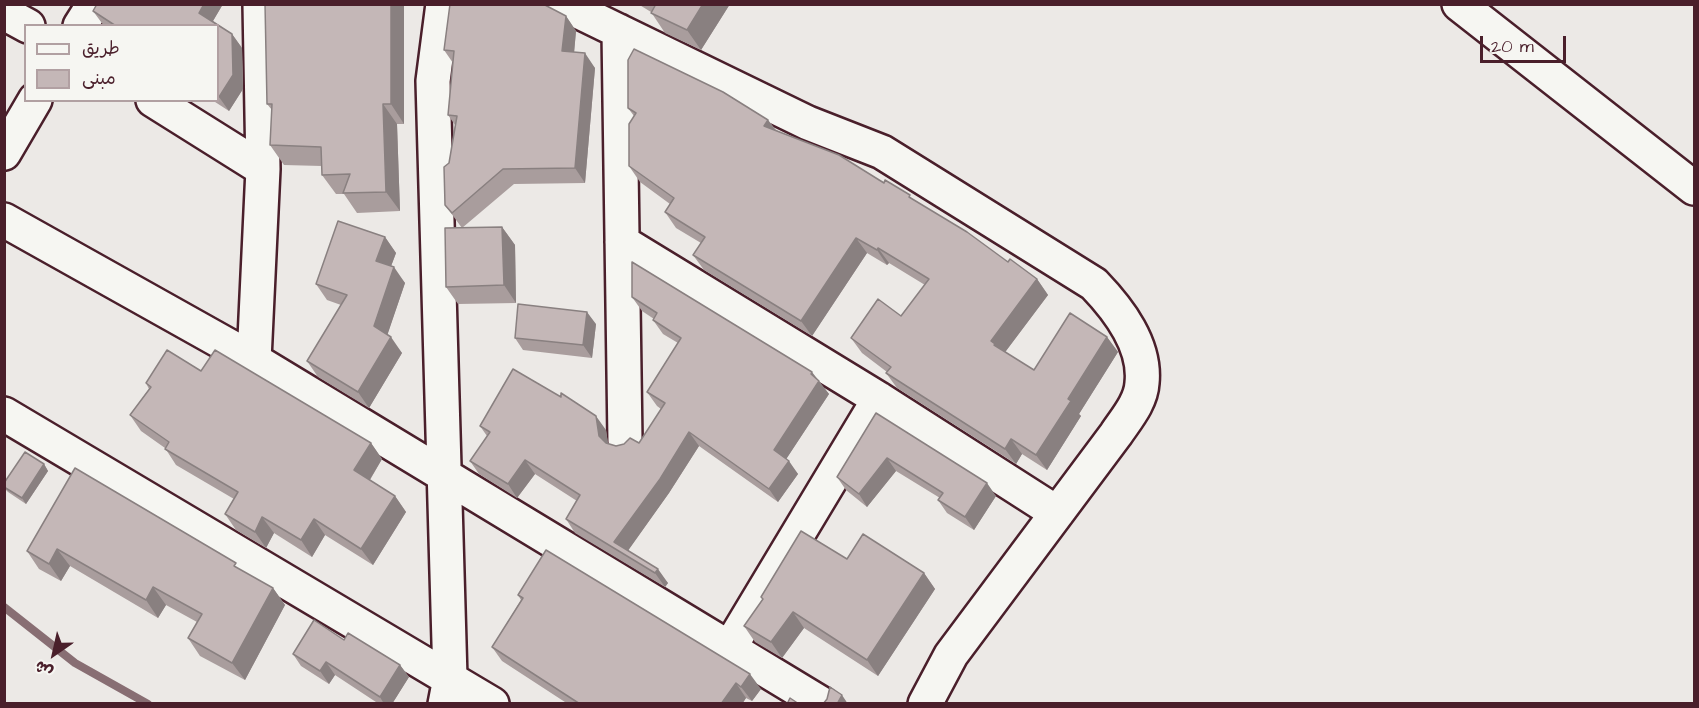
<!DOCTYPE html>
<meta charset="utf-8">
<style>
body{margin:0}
#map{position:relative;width:1699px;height:708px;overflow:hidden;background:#ece9e6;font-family:"Architects Daughter","Playpen Sans Arabic",sans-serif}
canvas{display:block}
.frame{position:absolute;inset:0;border:6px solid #4a1f2b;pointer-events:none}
.legend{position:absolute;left:24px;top:24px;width:195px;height:78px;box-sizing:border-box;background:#f6f6f2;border:2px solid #b1a0a2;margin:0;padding:8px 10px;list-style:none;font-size:18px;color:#4a1f2b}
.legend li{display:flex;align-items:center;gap:12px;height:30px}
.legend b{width:30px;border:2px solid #b1a0a2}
.north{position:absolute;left:24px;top:624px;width:60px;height:60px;-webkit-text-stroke:4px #f6f6f2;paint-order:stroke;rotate:214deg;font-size:16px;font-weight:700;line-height:24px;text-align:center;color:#4a1f2b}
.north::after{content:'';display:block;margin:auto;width:21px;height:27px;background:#4a1f2b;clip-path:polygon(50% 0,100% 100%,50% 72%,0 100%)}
.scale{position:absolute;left:1480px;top:36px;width:86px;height:27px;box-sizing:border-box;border:3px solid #4a1f2b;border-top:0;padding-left:8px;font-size:18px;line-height:21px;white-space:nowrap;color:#4a1f2b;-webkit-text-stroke:4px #f6f6f2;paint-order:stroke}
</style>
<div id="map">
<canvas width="1699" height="708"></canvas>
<div class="frame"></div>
<ul class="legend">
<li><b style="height:8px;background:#f6f6f2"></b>طريق</li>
<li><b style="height:16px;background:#c4b7b7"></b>مبنى</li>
</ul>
<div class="north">ش</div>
<div class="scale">20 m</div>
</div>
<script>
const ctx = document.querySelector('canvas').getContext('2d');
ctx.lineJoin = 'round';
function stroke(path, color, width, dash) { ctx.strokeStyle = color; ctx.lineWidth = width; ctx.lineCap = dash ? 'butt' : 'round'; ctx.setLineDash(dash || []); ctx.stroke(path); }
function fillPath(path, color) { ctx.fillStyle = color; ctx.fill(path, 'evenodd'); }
const stream = new Path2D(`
 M4 607 75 663 148 704`);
const minor = new Path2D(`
 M443 4 433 81 450 678 445 704
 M563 4 808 123 882 152 1094 284C1119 310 1146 345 1142 383 1141 402 1126 419 1116 434L951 655 925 704
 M1459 4 1694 188
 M4 13 28 26
 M80 26 94 4
 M619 31 625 441
 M153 100 263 169
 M4 153 35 100
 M4 220 254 360 822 704
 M622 242 879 399 1057 513
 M254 360 263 169 260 4
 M4 414 492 704
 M730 647 879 399`);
const wall = new Path2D(`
 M97 4H223L213 21 232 34 242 48 243 89 229 111 212 100H218V26H104L93 11Z
 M404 4V124H397L400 211 357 213 344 194H336L322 175V166L284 165 270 145 272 110 267 104Z
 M450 4H545L544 6 566 16 576 31 574 52 595 68 585 183 514 184 462 228 502 227 515 245 516 303 458 304 446 287 462 228 445 205 449 163 455 125 448 115 453 63 444 50Z
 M638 4H730L701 50 665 33 651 12Z
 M628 108 768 120 776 130 884 183 913 200 1008 262 1037 279 1048 295 1005 352 1034 370 1107 337 1118 352 1079 414 1081 416 1047 470 1022 454 1016 464 897 388 886 373 887 372 862 353 851 338 901 316 925 285 889 263 887 265 867 253 812 336 704 270 693 255 701 243 676 228 665 212 670 204 640 182 629 166 634 116Z
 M385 237 396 253 391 266 405 283 387 335 402 353 369 408 318 377 307 361 341 305 327 300 316 284Z
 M632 297 817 379 829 394 786 459 798 474 778 502 699 446 669 493 628 550 668 583 665 587 575 533 566 519 577 501 535 474 517 498 479 474 470 461 487 436 480 426 606 430 608 444 616 446 639 443 661 409 657 406 647 392 678 343 663 334 653 320 654 319 642 311Z
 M596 324 592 358 523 350 515 338Z
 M201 371 371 443 382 459 370 480 395 496 406 512 373 565 325 535 312 557 274 533 266 548 236 530 225 514 234 499 176 465 165 448 141 431 130 415 149 389 146 383Z
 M876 413 996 496 974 530 947 513 938 500 940 498 896 471 867 507 846 490 837 477Z
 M44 464 48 471 26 504 8 492 4 488V483Z
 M75 468 240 570 273 588 285 605 245 680 200 656 188 638 197 622 166 605 158 618 70 566 61 581 39 569 27 551Z
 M847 559 924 573 935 589 878 676 804 628 782 658 755 642 744 626 763 599 761 597Z
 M518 595 761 689 752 701 746 698 742 704H568L502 661 492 647 521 600Z
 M344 640 400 665 409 677 392 704H379L335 675 329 684 301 666 293 654Z`);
const shadedWall = new Path2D(`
 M204 4H223L210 26 199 13Z
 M391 4H404V124L391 104Z
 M703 4H730L701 50 687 30Z
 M566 16 576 31 573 65 562 51Z
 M232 34 242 48 243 89 229 111 219 97Z
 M585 53 595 68 585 183 575 168Z
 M383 104 397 124 400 211 386 192Z
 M768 120 779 135 764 126Z
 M502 227 515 245 516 303 504 285Z
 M385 237 396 253 387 277 376 261Z
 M856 238 867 253 812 336 801 321Z
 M878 248 889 263 887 265 877 250Z
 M394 267 405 283 385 342 374 326Z
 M1037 279 1048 295 1003 355 991 341Z
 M587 312 596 324 592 358 583 345Z
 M391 337 402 353 369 408 358 392Z
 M1107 337 1118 352 1079 414 1081 416 1047 470 1036 455 1068 399Z
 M812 372 829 394 783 464 774 450Z
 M596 416 606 430 609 450 599 436Z
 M689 432 699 446 669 493 625 555 614 542Z
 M1011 439 1022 454 1016 464 1005 449Z
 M371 443 382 459 366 486 354 470Z
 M887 458 896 471 867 507 859 494Z
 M525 460 535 474 517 498 508 484Z
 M789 461 798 474 778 502 769 489Z
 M44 464 48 471 26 504 22 498Z
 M987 483 996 496 974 530 965 517Z
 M395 496 406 512 373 565 361 549Z
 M262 517 274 533 266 548 255 532Z
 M314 519 325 535 312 557 301 540Z
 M57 549 70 566 61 581 49 564Z
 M658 569 668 583 665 587 655 573Z
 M924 573 935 589 878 676 867 660Z
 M153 587 166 605 158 618 146 600Z
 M273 588 285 605 245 680 232 663Z
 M793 612 804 628 782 658 771 642Z
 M326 662 335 675 329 684 320 671Z
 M400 665 409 677 392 704H384L380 697Z
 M750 674 761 689 752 701 741 687Z
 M736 683 746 698 742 704H721Z
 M842 695 848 704H837Z`);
const building = new Path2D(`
 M97 4H204L199 13 232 34 233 75 219 97 218 96V26H116L93 11Z
 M265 4H391V104H383L386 192 343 193 350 174 322 175 321 147 270 145 272 104H267Z
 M450 4H543L566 16 562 51 585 53 575 168 503 169 452 213 445 205 444 167 449 163 457 116 448 115 454 51 444 50Z
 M703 4 687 30 651 13 656 4Z
 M634 49 723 92 768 120 764 126 839 155 884 183 885 180 910 195 909 197 967 232 1008 262 1010 259 1037 279 991 341 995 344 994 345 1034 370 1070 313 1107 337 1068 399 1071 401 1036 455 1011 439 1005 449 886 373 891 367 851 338 878 299 901 316 929 279 878 248 877 250 856 238 801 321 693 255 705 237 665 212 674 198 629 166V124L636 113 628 108V60Z
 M338 221 385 237 376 261 394 267 374 326 391 337 358 392 307 361 347 295 316 284Z
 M502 227 504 285 446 287 445 228Z
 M632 262 812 372 811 374 819 381 774 450 789 461 769 489 689 432 660 479 614 542 658 569 655 573 566 519 580 495 525 460 508 484 470 461 490 432 480 426 513 369 561 397V393L596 416 599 436 606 443 616 446 624 444 630 438 639 443 665 403 647 392 681 338 653 320 657 313 632 297Z
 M518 304 587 312 583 345 515 338Z
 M167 350 201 371 215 350 371 443 354 470 395 496 361 549 314 519 301 540 262 517 255 532 225 514 238 492 165 449 169 442 130 415 151 387 146 383Z
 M876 413 987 483 965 517 938 500 943 493 887 458 859 494 837 477Z
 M25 452 44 464 22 498 4 487V483Z
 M75 468 236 563 234 566 273 588 232 663 188 638 202 614 153 587 146 600 57 549 49 564 27 551Z
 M801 531 847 559 863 534 924 573 867 660 793 612 771 642 744 626 763 599 761 597Z
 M546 550 750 674 741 687 736 683 721 704H580L492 647 523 598 518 595Z
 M314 620 344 640 348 633 400 665 380 697 326 662 320 671 293 654Z
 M830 687 842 695 837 704H823L827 699Z
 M790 698 799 704H787Z`);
stroke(stream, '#886e73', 8);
stroke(minor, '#4a1f2b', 38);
stroke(minor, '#f6f6f2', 33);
fillPath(wall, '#a99d9d');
fillPath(shadedWall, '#898080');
fillPath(building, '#c4b7b7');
stroke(building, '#898080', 1.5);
</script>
